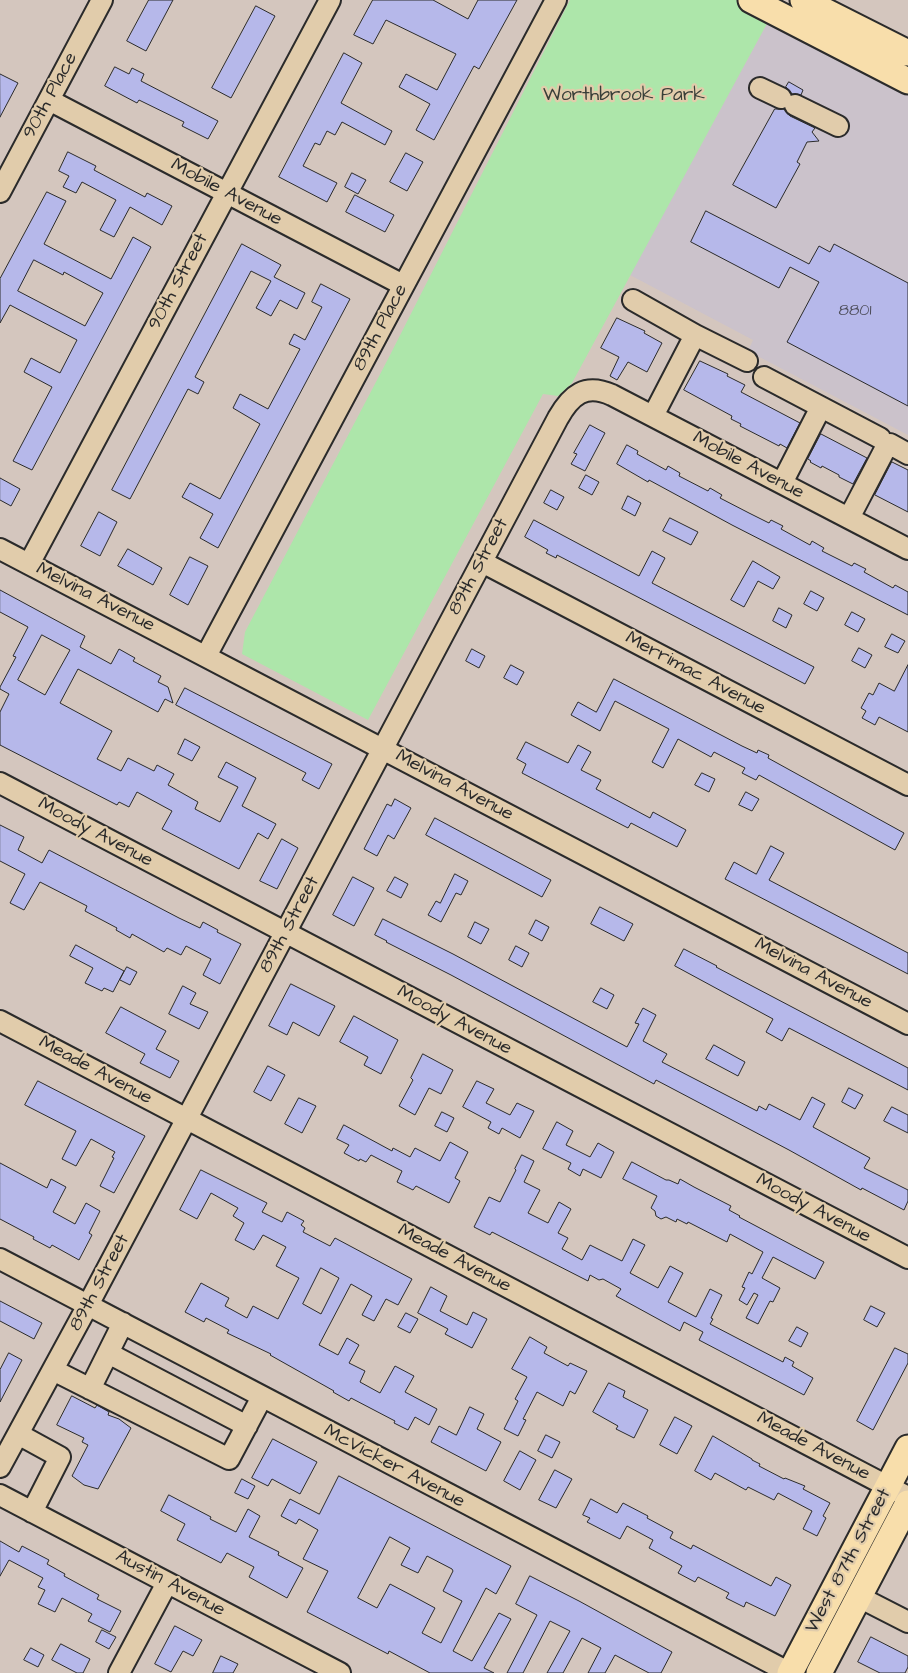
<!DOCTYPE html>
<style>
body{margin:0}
canvas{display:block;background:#d4c6be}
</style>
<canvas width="908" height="1673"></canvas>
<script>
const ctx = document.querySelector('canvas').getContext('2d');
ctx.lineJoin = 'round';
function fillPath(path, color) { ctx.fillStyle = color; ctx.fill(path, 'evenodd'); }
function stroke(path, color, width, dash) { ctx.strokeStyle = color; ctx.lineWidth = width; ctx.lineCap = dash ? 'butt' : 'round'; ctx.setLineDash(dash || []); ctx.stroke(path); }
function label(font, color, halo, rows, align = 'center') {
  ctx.font = font + ' "Architects Daughter",sans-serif'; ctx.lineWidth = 4.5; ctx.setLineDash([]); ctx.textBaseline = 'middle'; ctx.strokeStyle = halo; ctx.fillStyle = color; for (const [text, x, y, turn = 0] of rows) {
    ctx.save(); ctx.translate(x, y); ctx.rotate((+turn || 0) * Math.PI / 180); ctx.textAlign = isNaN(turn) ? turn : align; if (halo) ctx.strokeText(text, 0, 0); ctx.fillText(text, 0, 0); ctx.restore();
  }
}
const built = new Path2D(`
 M770 18 908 92V435L748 351 753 340 630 275Z`);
const green = new Path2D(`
 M570 0H736L770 18 572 383 558 396 543 394 368 720 242 654 245 632 388 359Z`);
const building = new Path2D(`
 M149 0H173L146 51 127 41Z
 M373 0H433L468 19 478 0H517L479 69 474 66 434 140 416 130 430 104 399 87 406 74 437 90 456 54 386 20 373 44 354 35Z
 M256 6 275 16 231 98 212 88Z
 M344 53 362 63 341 103 392 131 385 145 342 122 335 135 327 131 320 145 315 143 303 166 337 183 327 202 279 177Z
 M115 67 129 74 132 68 144 74 141 81 218 121 208 139 182 126 184 122 139 100 137 103 105 86Z
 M0 74 18 83 0 117Z
 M789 82 803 90 801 95 792 94 786 87Z
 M775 109H784L790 116 815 128 812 132 819 141 807 142 797 162 800 164 776 208 733 185Z
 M68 152 96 166 94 170 145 197 147 193 172 206 162 225 130 207 114 237 100 230 116 200 82 182 76 193 63 187 69 176 59 171Z
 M406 153 423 162 407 191 390 182Z
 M352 173 366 180 358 194 345 187Z
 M47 192 66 201 44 244 111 279 133 237 151 247 32 470 13 461 52 387 24 372 31 358 60 373 77 340 10 305 0 323V279ZM34 260 63 275 64 272 103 293 85 326 18 291Z
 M355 195 394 215 385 232 346 212Z
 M706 211 809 264 819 246 830 252 834 244 908 283V406L787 342 819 282 790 267 779 288 691 242Z
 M242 244 281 265 274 277 305 293 297 309 280 300 271 316 256 308 271 281 251 271 195 377 204 382 198 394 188 389 130 499 112 490Z
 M321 284 350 299 218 548 200 538 213 514 182 497 190 483 220 499 260 424 233 408 240 394 268 409 300 349 289 344 294 334 305 340 322 307 312 302Z
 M617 318 645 331 644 333 662 343 647 372 628 362 617 380 610 376 619 357 601 348Z
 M700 361 728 374 727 376 745 385 741 392 800 423 787 448 780 444 779 446 740 426 741 424 731 419 732 416 684 390Z
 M590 425 605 433 585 471 571 464 577 454 574 453Z
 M821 434 867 458 853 484 839 477V475L822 466 821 468 810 462 811 461 808 459Z
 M627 445 638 451 637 454 666 470 668 466 680 473 679 476 708 491 710 488 722 495 720 498 749 513 769 523 771 520 783 526 781 529 810 545 812 541 824 548 822 551 852 566 854 563 866 569 864 572 893 588 895 585 908 592V615L732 525 649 480 648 482 617 464Z
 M892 462 908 470V512L875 495Z
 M586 475 599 482 592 495 579 488Z
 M0 478 20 489 11 506 0 500Z
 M551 490 564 497 557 510 544 503Z
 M628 496 641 503 635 516 622 509Z
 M99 512 117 522 100 556 81 546Z
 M670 518 698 532 691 545 663 531Z
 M534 520 639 576 652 551 665 558 652 583 814 667 805 684 557 555 556 558 546 553 548 550 525 537Z
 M128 549 162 568 153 585 118 566Z
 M190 557 208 566 188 605 170 595Z
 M753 561 780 577 773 589 758 581 744 607 731 600Z
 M0 590 85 636 80 647 111 664 119 649 135 658 133 661 161 676 158 682 168 687 173 703 165 699 158 712 78 669 60 703 112 731 97 759 121 771 128 758 154 771 157 765 174 774 168 785 198 802 195 809 220 822 238 787 218 777 226 762 256 778 242 806 276 824 268 839 258 833 239 869 162 829 172 811 137 792 129 807 119 802 117 805 0 745V712L9 694 0 689V687L16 657 13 656 28 627 0 612ZM42 635 70 650 45 695 18 680Z
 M811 591 824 598 817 611 804 604Z
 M779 608 792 615 786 628 773 621Z
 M852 612 865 619 858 632 845 625Z
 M892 634 905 641 898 653 885 647Z
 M859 648 872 655 865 668 852 661Z
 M472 649 485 656 479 668 466 661Z
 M511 665 524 672 517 685 504 678Z
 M908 665V732L879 717 875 725 862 718 866 711 861 708 869 693 873 695 879 683 894 691Z
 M614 679 742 746 757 753 758 750 769 755 768 758 904 833 895 850 759 775 756 780 742 773 745 768 714 752 711 757 678 739 663 768 652 762 669 729 615 701 600 731 571 715 578 702 596 712Z
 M185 688 332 764 319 789 302 780 306 773 176 705Z
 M185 739 200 747 192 761 178 754Z
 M526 742 568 763 578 745 591 752 581 770 601 780 596 789 650 818 653 812 686 830 677 847 631 823 628 828 522 773 526 764 517 759Z
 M702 773 715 779 709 792 695 785Z
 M746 792 759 799 752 811 739 805Z
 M395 799 411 808 394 839 388 835 377 856 364 849 387 804 391 806Z
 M435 818 551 880 542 897 426 835Z
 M0 825 24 837 18 850 42 863 49 850 179 918 200 928 203 922 218 930 217 932 241 944 220 984 203 975 211 959 186 946 181 955 167 948 164 952 132 934 130 938 116 930 117 928 85 911 87 906 40 882 24 910 10 903 25 874 0 861Z
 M282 839 298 848 277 889 260 881Z
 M771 846 784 853 769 880 908 953V974L725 879 734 862 756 874Z
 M455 874 468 881 461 895 456 893 441 922 428 915 436 901 440 903Z
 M353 877 374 888 354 926 333 915Z
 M395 877 408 884 401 898 387 891Z
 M600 907 633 924 624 941 591 924Z
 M383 919 453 954 627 1047 639 1024 635 1023 643 1008 656 1015 643 1041 667 1054 662 1062 757 1111 759 1106 766 1110 769 1104 800 1120 812 1097 825 1104 813 1127 870 1158 864 1168 908 1190V1201L904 1210 862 1188 861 1190 789 1150 656 1080 654 1084 451 975 386 942 387 941 375 935Z
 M536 920 549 927 542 941 529 934Z
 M475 922 489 929 481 944 468 937Z
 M76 945 124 971 113 992 104 988 102 991 85 983 93 968 70 956Z
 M516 946 529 953 522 967 509 960Z
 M684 949 717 966 716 967 908 1068V1090L789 1028 782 1041 766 1032 773 1019 675 966Z
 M127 967 137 972 130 985 120 980Z
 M291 984 335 1006 319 1036 293 1022 287 1035 269 1026Z
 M183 986 196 993 190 1004 208 1012 199 1029 169 1014Z
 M601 988 614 995 607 1009 593 1002Z
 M121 1007 166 1031 156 1049 179 1061 170 1078 140 1063 145 1054 106 1033Z
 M354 1016 398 1040 381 1074 364 1065 368 1057 340 1042Z
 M714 1045 745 1062 738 1076 706 1059Z
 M423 1054 453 1070 441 1094 429 1088 415 1115 399 1106 413 1080 411 1078Z
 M268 1066 285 1075 271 1101 254 1092Z
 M38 1081 145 1136 114 1193 100 1186 114 1158 112 1157 115 1152 91 1139 76 1166 62 1159 76 1131 25 1105Z
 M477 1081 494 1089 486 1103 510 1115 517 1103 534 1111 520 1138 502 1128 499 1134 488 1128 491 1122 463 1107Z
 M849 1088 863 1095 855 1109 842 1102Z
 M299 1098 316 1106 302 1133 285 1124Z
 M892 1107 908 1115V1133L884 1121Z
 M442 1112 454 1118 447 1132 435 1126Z
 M557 1122 573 1131 566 1145 590 1157 598 1143 614 1152 601 1178 583 1169 580 1176 568 1169 571 1163 543 1149Z
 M344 1125 392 1151 393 1148 410 1157 415 1148 440 1161 450 1142 468 1152 455 1178 460 1181 449 1203 416 1186 413 1190 397 1182 402 1171 371 1155 366 1162 360 1159 359 1161 344 1153 349 1145 337 1139Z
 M522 1155 534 1161 524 1182 540 1190 528 1213 548 1223 559 1202 571 1209 558 1233 568 1238 562 1249 582 1260 590 1245 622 1261 633 1239 645 1245 630 1273 658 1288 670 1266 683 1273 668 1302 696 1317 710 1289 722 1295 711 1318 713 1319 710 1324 783 1362 785 1357 794 1362 792 1366 813 1378 804 1395 699 1340 703 1332 684 1322 680 1331 616 1296 621 1289 603 1279 599 1280 590 1275 588 1281 492 1232 490 1235 474 1227 489 1197 500 1202 516 1170 515 1169Z
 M632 1162 666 1180H669L678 1184 680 1179 694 1187 731 1206 729 1210 740 1216 739 1217 824 1262 815 1279 773 1257 762 1278 780 1288 773 1302 770 1301 758 1324 746 1318 758 1295 754 1293 747 1305 739 1300 745 1288 742 1287 749 1272 752 1274 763 1252 730 1234 727 1242 688 1222 687 1224 677 1219 676 1222 666 1217 661 1219 656 1216 655 1211 651 1208 657 1196 623 1179Z
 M0 1163 47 1188 51 1179 66 1187 53 1212 75 1224 86 1203 100 1211 89 1233 92 1235 79 1260 52 1245 50 1248 33 1239 34 1237 0 1219Z
 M201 1170 267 1203 262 1212 282 1222 287 1212 304 1221 301 1225 305 1228 303 1232 330 1246 335 1238 412 1279 398 1305 386 1299 374 1321 362 1315 372 1296 351 1284 319 1345 338 1355 347 1338 359 1345 349 1363 365 1371 360 1382 380 1393 395 1366 414 1376 405 1392 437 1409 429 1425 415 1417 408 1430 394 1423 395 1421 351 1398 349 1401 333 1392 334 1391 270 1355 271 1354 227 1333 229 1330 206 1318 204 1322 185 1312 201 1283 229 1298 225 1306 247 1318 253 1306 278 1319 299 1278 276 1266 286 1247 263 1235 254 1250 235 1240 244 1223 233 1216 238 1208 211 1193 197 1219 180 1210ZM321 1268 339 1278 321 1314 303 1304Z
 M431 1287 447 1296 440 1311 467 1325 473 1312 487 1319 472 1348 445 1334 448 1329 418 1313Z
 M0 1301 42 1323 34 1339 0 1321Z
 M871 1306 885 1313 877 1327 864 1320Z
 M406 1313 418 1319 410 1333 398 1327Z
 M797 1327 808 1333 801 1347 789 1341Z
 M530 1337 547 1347 544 1353 568 1366 570 1363 587 1371 575 1394 570 1391 563 1406 537 1392 523 1419 526 1420 518 1436 504 1429 518 1401 515 1399 527 1377 512 1369Z
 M895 1348 908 1354V1363L873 1430 857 1421Z
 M9 1353 22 1360 0 1402V1370Z
 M609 1383 625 1391 623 1397 648 1410 634 1438 616 1429 618 1426 593 1412Z
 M72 1396 95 1408 97 1405 109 1412 108 1415 119 1419 131 1428 98 1489 84 1485 72 1476 88 1445 82 1442 84 1438 57 1425Z
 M470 1407 484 1414 477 1429 501 1442 486 1471 431 1442 439 1426 456 1435Z
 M675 1417 692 1426 677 1454 660 1445Z
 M546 1435 560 1442 552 1458 538 1451Z
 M713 1436 752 1459V1460L760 1464 759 1466 784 1479 785 1478 805 1486 803 1489 830 1503 823 1516 826 1518 817 1536 803 1529 812 1511 778 1493 774 1500 748 1487 746 1490 715 1473 711 1480 695 1471Z
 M273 1439 317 1462 300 1494 272 1479 268 1486 252 1478Z
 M520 1451 536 1460 520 1490 504 1481Z
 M555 1470 572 1479 556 1508 539 1500Z
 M339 1476 511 1566 496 1594 486 1588 453 1651 472 1661 499 1613 511 1619 484 1668 494 1673H430L389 1651 388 1654 307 1612 328 1571 303 1559 318 1530 299 1519 296 1524 281 1516 290 1499 319 1514ZM390 1537 410 1548 401 1565 418 1573 427 1556 452 1569 453 1571 443 1591 462 1601 441 1643 422 1633 435 1608 411 1595 390 1584 377 1608 358 1598Z
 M242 1479 255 1486 248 1499 235 1493Z
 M169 1495 211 1517 210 1519 236 1532 248 1509 260 1516 249 1537 279 1552 278 1555 303 1568 287 1598 249 1577 254 1567 227 1553 221 1563 177 1540 185 1524 161 1511Z
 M591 1499 617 1513 623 1503 648 1516 647 1518 673 1532 670 1538 691 1549 693 1545 771 1586 776 1577 791 1585 775 1616 746 1602 744 1607 726 1598 729 1593 698 1577 695 1582 678 1573 682 1566 649 1548 653 1540 627 1526 620 1539 587 1522 590 1518 583 1515Z
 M0 1541 19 1552 22 1546 49 1560 47 1564 65 1574 64 1576 99 1595 97 1599 121 1611 110 1632 88 1621 92 1614 62 1598 55 1612 38 1604 45 1590 38 1587 43 1578 9 1560 0 1576Z
 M530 1576 579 1601 672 1652 661 1673H649L615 1655 605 1673H588L601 1648 582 1638 563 1673H547L570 1631 550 1621 523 1673H507L537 1615 516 1604Z
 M175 1626 202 1640 193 1656 183 1651 171 1672 155 1664Z
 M102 1630 116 1637 109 1649 96 1642Z
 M871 1637 908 1656V1667L905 1673H880L858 1662Z
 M61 1644 90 1659 83 1673H77L52 1660Z
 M31 1648 44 1655 38 1667 24 1660Z
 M221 1656 238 1664 233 1673H213Z`);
const minor = new Path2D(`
 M760 88 781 98
 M49 100 403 285
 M795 105 838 126
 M0 192 102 0
 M633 300 695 335 653 416
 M695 335 747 361
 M764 377 821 407 782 483
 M821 407 880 438
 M849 518 884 451 890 444 908 454
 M0 549 908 1024
 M482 562 908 785
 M29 564 330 0
 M206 656 556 0
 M0 783 908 1258
 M0 1021 908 1497
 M0 1259 790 1673
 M123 1323 108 1353 247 1426
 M53 1370 229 1459 262 1397
 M90 1389 108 1353
 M18 1434 60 1457 32 1512
 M0 1467 88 1305 558 418C571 395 585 383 612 395L908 549
 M0 1495 340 1673
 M859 1597 908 1622
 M119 1673 167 1583`);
const major = new Path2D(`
 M751 0 908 81
 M803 0 908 53
 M790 1673 908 1448
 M819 1673 908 1503`);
const numberNames = [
 ["8801",855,312]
];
const streetNames = [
 ["90th Place",51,96,-62],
 ["Mobile Avenue",226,193,28],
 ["90th Street",179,282,-62],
 ["89th Place",381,328,-62],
 ["Mobile Avenue",748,466,28],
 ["89th Street",479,567,-62],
 ["Melvina Avenue",95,598,27],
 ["Merrimac Avenue",695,674,28],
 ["Melvina Avenue",454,786,28],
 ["Moody Avenue",95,833,28],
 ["89th Street",290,925,-62],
 ["Melvina Avenue",813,974,28],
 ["Moody Avenue",454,1021,28],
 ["Meade Avenue",95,1071,28],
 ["Moody Avenue",813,1209,28],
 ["Meade Avenue",454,1259,28],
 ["89th Street",100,1283,-62],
 ["Meade Avenue",813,1447,28],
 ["McVicker Avenue",394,1467,28],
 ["West 87th Street",849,1561,-62],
 ["Austin Avenue",170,1584,28]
];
const parkNames = [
 ["Worthbrook Park",624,96]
];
fillPath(built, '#cbc2cb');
fillPath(green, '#ade6aa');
fillPath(building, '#b6b8ea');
stroke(building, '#2b2b2b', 1);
stroke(minor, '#2b2b2b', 24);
stroke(major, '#2b2b2b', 29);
stroke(minor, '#e1ccab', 20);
stroke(major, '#f8deab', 25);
label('16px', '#4e4e5b', null, numberNames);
label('19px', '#2b2b2b', '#e1ccab', streetNames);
label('19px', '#383e38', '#e1ccab', parkNames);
</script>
